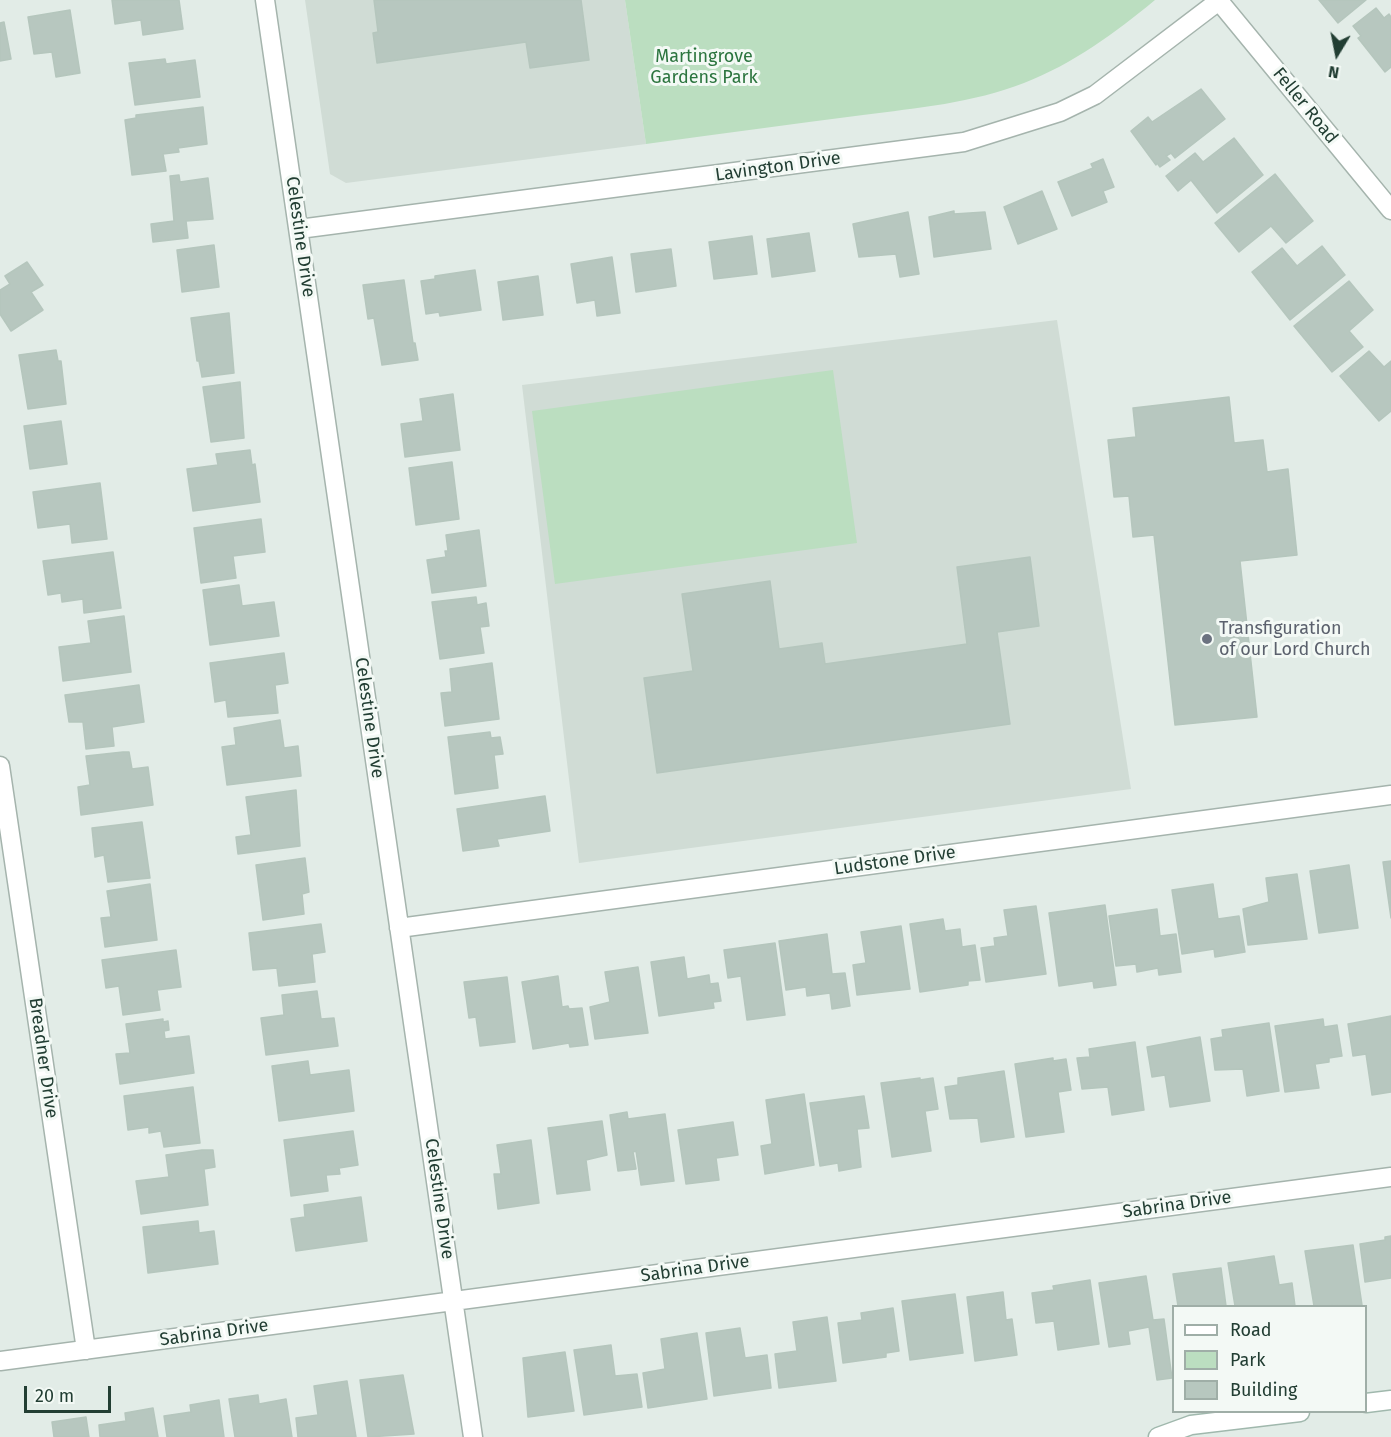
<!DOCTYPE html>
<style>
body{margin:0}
#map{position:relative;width:1391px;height:1437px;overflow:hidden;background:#e2ece7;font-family:"Fira Sans",sans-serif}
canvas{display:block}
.legend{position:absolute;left:1172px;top:1305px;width:195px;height:108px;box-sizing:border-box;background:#f3f9f5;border:2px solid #9faea7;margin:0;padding:8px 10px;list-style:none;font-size:18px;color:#223e33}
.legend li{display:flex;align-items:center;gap:12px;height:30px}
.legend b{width:30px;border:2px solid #9faea7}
.north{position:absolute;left:1307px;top:24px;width:60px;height:60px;-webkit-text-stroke:4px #f3f9f5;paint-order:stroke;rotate:190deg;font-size:16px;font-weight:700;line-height:24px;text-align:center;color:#223e33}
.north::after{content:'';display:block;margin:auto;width:21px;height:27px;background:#223e33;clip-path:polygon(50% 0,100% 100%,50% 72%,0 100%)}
.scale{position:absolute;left:24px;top:1386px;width:87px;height:27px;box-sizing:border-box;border:3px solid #223e33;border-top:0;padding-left:8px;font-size:18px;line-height:21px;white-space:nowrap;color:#223e33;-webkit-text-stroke:4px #f3f9f5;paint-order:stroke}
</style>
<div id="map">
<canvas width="1391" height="1437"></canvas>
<ul class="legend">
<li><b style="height:8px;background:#fff"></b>Road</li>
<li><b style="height:16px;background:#bbdec0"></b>Park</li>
<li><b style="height:16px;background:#b7c7bf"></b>Building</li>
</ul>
<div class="north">N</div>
<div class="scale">20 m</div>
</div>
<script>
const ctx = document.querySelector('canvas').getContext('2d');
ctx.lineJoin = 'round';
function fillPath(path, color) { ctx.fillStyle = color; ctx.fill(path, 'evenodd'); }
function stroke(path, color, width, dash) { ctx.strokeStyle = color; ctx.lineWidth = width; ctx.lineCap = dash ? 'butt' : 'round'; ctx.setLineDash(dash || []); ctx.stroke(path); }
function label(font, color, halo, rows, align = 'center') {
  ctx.font = font + ' "Fira Sans",sans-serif'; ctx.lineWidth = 6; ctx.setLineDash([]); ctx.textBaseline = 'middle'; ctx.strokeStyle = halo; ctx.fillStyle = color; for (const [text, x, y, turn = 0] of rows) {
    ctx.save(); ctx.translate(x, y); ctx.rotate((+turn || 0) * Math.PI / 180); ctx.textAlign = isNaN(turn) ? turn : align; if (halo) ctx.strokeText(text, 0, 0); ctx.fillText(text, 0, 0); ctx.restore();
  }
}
const built = new Path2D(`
 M305 0H625L646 144 346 183 330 174Z
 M1057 320 1131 789 579 863 522 385Z`);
const green = new Path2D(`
 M625 0H1155C1115 33 1073 64 1024 83 973 103 917 108 863 115 791 124 719 134 646 144Z
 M833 370 857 543 555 584 532 411Z`);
const building = new Path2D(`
 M112 0H179L183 29 143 35 141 20 115 24Z
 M374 0H581L589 60 530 68 526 42 377 63 373 33 378 32Z
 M1319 0H1366L1338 23Z
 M1376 8 1384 18 1389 14 1391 17V67L1385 72 1358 38 1361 36 1353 26Z
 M70 10 80 73 56 77 52 52 34 54 28 17Z
 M4 22 11 59 0 61V23Z
 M165 59 166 64 195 60 200 97 135 105 129 63Z
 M1201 89 1225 119 1175 158 1171 153 1166 156 1170 160 1160 167 1157 163 1156 165 1131 131 1148 117 1152 122Z
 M203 107 207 144 178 148 179 152 163 154 166 171 132 175 125 120 136 118V115Z
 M1234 138 1263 175 1217 213 1191 180 1178 191 1166 176 1195 153 1203 162Z
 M1103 159 1114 187 1103 191 1107 202 1072 216 1058 182 1093 168 1091 164Z
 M1275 174 1313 221 1286 243 1271 226 1239 252 1215 223Z
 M179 175 180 182 208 178 213 219 186 221 188 238 153 242 151 224 174 221 170 176Z
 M1042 191 1057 229 1018 244 1004 207Z
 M954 211V214L985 212 991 249 934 257 929 217Z
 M908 212 919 274 900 277 896 254 859 257 853 224Z
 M809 233 815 271 772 277 767 239Z
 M752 236 757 274 714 279 709 242Z
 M214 245 219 287 182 292 177 250Z
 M1322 246 1345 275 1290 320 1252 272 1282 248 1297 266Z
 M671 249 676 286 636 292 631 254Z
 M612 257 620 313 597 316 595 300 577 303 571 264Z
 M27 262 43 285 31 292 43 310 11 331 0 314V290L10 284 5 276Z
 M475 270 481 310 440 316 439 312 426 314 421 281 435 279V276Z
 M538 276 543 315 503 320 498 282Z
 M404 280 413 343H415L418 360 382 365 374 318 368 319 363 285Z
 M1349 281 1373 310 1349 331 1363 347 1332 372 1294 326Z
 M229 313 234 373 202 377 199 361H197L191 318Z
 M56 350 58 361H61L66 404 28 409 19 355Z
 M1369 351 1384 367 1391 361V411L1379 421 1340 376Z
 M240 382 244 438 211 442 203 387Z
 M453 394 460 450 405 457 401 424 423 421 420 399Z
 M1229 397 1234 443 1263 440 1267 472 1288 469 1297 555 1240 561 1257 717 1175 725 1154 535 1133 537 1129 496 1114 497 1108 440 1136 437 1133 408Z
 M61 421 67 464 30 469 24 426Z
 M250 450 252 465 255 464 260 502 193 511 187 469 218 465 216 454Z
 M452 462 459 519 416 525 409 468Z
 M100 483 107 539 72 543 70 524 38 528 33 492Z
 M261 519 265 552 233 556 236 578 201 583 194 528Z
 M479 530 486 586 432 593 427 560 446 557 445 551H448L446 535Z
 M113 552 121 608 84 613 83 599 62 602 61 593 48 595 43 561Z
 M1030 557 1039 626 997 632 1010 724 657 773 644 678 693 671 682 594 770 581 779 649 822 643 825 664 967 644 957 567Z
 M239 585 242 606 274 602 279 636 210 645 203 590Z
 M476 597 477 605 486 603 489 626 480 627 484 653 440 659 432 602Z
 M124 616 131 672 63 681 59 647 91 643 88 621Z
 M284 653 288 683 275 685 278 713 228 717 226 700 215 702 210 663Z
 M492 663 499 719 445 726 441 693 452 692 450 669Z
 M139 685 144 722 112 727 114 746 86 749 83 722H69L65 695Z
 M280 720 284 748 298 746 301 776 227 785 222 747 236 745 234 728Z
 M490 732 491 738 500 737 503 754 494 755 498 788 455 794 448 737Z
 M123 752H129L132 769 148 767 153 805 81 815 78 787 90 785 86 756Z
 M296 790 300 846 238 854 236 837 251 835 246 797Z
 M545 796 550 831 497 839 499 846 463 851 457 809Z
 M142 822 150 878 108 882 104 855 95 857 92 828Z
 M305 858 309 892 302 894 304 914 263 920 256 865Z
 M1391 861V918L1383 862Z
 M1349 865 1358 928 1319 933 1310 871Z
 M1297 874 1307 939 1248 945 1243 909 1269 902 1266 878Z
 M150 884 157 940 105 947 101 918 111 917 107 891Z
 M1213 884 1218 919 1239 916 1245 952 1215 957 1214 949 1182 954 1172 890Z
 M1105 905 1116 985 1094 988 1093 981 1059 986 1049 913Z
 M1036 906 1046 974 986 982 981 948 995 946 994 938 1008 936 1004 910Z
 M1157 909 1160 936 1176 934 1181 972 1159 975 1158 968 1137 972 1136 964 1116 966 1109 916Z
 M943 919 945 931 960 929 962 947 975 945 980 980 968 981V985L920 992 910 924Z
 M321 924 325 952 312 954 315 982 279 986 277 968 253 970 249 933Z
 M901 926 910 989 857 995 853 965 866 963 861 932Z
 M827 934 832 974 845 973 850 1006 832 1009 830 993 807 996 806 987 786 990 779 941Z
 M775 943 785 1015 747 1020 741 976 728 978 724 950Z
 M176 950 181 987 157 990 160 1010 123 1015 119 986 106 988 102 960Z
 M684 957 687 979 709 975 710 984 718 983 721 1001 713 1002 714 1008 659 1016 651 962Z
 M638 967 648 1033 595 1039 590 1007 610 1002 605 972Z
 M558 976 562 1007 568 1006 569 1009 582 1008 588 1045 570 1047 569 1043 533 1049 522 982Z
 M507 977 515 1042 480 1046 476 1017 469 1018 464 982Z
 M317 991 321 1019 334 1018 338 1046 266 1055 261 1018 284 1015 282 995Z
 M1391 1016V1092L1372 1095 1366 1054 1353 1056 1348 1024Z
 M163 1019V1022L168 1021 169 1030 164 1031 165 1039 189 1036 194 1073 120 1084 116 1054 130 1053 126 1024Z
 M1323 1019 1324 1027 1337 1025 1342 1056 1329 1058V1062L1315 1064 1319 1088 1285 1092 1275 1026Z
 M1269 1023 1279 1091 1247 1096 1243 1069 1215 1070 1211 1039 1223 1037 1222 1030Z
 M1200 1037 1210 1101 1170 1107 1165 1075 1152 1077 1147 1047Z
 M1135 1042 1144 1110 1112 1115 1108 1087 1082 1089 1077 1058 1090 1057 1089 1049Z
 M1053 1058V1061L1066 1059 1071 1090 1058 1092 1064 1132 1026 1137 1015 1064Z
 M308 1061 310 1075 349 1070 354 1111 279 1121 272 1066Z
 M1004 1071 1014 1137 981 1142 978 1118 950 1119 945 1087 958 1085V1078Z
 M920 1078V1080L933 1078 938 1109 925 1111 931 1151 892 1157 881 1083Z
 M193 1087 200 1143 164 1147 161 1131 149 1133V1127L128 1130 124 1096Z
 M804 1094 814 1165 765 1174 761 1146 772 1144 766 1100Z
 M864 1096 869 1128 857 1129 861 1167 839 1171 838 1163 820 1166 810 1103Z
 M627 1112 628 1119 665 1114 674 1181 641 1185 636 1151 633 1152 636 1169 618 1171 610 1115Z
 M602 1121 607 1155 586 1160 590 1190 557 1194 548 1128Z
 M733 1122 738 1155 716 1158 719 1180 686 1184 678 1130Z
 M353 1131 358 1165 339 1168 340 1174 326 1175 328 1191 291 1196 284 1140Z
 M531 1140 539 1203 498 1209 494 1174H501L497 1145Z
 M202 1150H213L215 1167 204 1169 208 1205 141 1214 136 1181 169 1177 166 1155Z
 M361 1197 367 1241 296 1251 291 1219 305 1217 304 1205Z
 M198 1221 199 1233 214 1231 218 1264 148 1273 143 1227Z
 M1391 1236V1278L1365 1282 1360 1244 1385 1240V1237Z
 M1353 1245 1362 1305 1314 1306 1305 1251Z
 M1274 1256 1279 1285 1292 1283 1295 1306H1235L1228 1263Z
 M1221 1268 1226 1306H1178L1173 1274Z
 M1146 1276 1153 1320 1164 1319 1172 1378 1157 1380 1149 1327 1128 1331 1130 1344 1109 1347 1099 1283Z
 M1090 1280 1099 1344 1058 1350 1054 1321 1036 1323 1032 1293 1054 1290 1053 1286Z
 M1003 1292 1006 1320 1012 1319 1017 1355 975 1361 967 1297Z
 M955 1294 963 1353 910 1360 902 1301Z
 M893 1308 899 1351 886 1353V1357L843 1363 838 1323 862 1320 861 1313Z
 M827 1317 836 1381 779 1388 775 1354 797 1351 793 1322Z
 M740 1328 745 1358 767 1355 771 1388 714 1396 706 1333Z
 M697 1333 707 1399 648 1408 643 1373 665 1369 661 1339Z
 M611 1345 615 1376 637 1374 642 1407 584 1415 574 1350Z
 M565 1352 574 1411 528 1417 523 1358Z
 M403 1375 414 1434 368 1437 360 1380Z
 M347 1381 356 1437H298L296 1418 318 1415 314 1386Z
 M258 1395 259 1404 286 1399 292 1437H235L229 1399Z
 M219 1400 224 1437H167L164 1416 191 1412 190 1405Z
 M153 1408 158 1437H100L99 1425 126 1421 125 1413Z
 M86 1417 89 1437H54L52 1422Z`);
const street = new Path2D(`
 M265 0 473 1437
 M1219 1 1391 210
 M299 229 964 142 1060 112 1095 95 1220 0
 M0 766 86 1350
 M399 928 1391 795
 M0 1361 1391 1177`);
const secondary = new Path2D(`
 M1366 1403 1391 1400
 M1158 1437 1191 1425 1300 1412`);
const markers = [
 [1207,639,6,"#6b7280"]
];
const parkNames = [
 ["Martingrove",704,57],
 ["Gardens Park",704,78]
];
const streetNames = [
 ["Feller Road",1305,106,51],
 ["Lavington Drive",778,167,-8],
 ["Celestine Drive",300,237,82],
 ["Celestine Drive",369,718,82],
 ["Ludstone Drive",895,861,-8],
 ["Breadner Drive",43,1058,82],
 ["Celestine Drive",439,1199,82],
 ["Sabrina Drive",1177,1205,-8],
 ["Sabrina Drive",695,1269,-8],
 ["Sabrina Drive",214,1333,-8]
];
const worshipNames = [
 ["Transfiguration",1219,629],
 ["of our Lord Church",1219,650]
];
fillPath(built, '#d0dcd5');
fillPath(green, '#bbdec0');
fillPath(building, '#b7c7bf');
stroke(building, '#b5c6bd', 1.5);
stroke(street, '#a5b4ad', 21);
stroke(secondary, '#a0b8ad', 21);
stroke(street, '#fff', 18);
stroke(secondary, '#fff', 18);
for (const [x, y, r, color] of markers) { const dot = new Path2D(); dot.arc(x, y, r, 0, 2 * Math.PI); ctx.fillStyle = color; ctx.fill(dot); stroke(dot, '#f3f9f5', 2); }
label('18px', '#2c753f', '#f3f9f5', parkNames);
label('18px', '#223e33', '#f3f9f5', streetNames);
label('18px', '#5b616d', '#f3f9f5', worshipNames, 'left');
</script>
